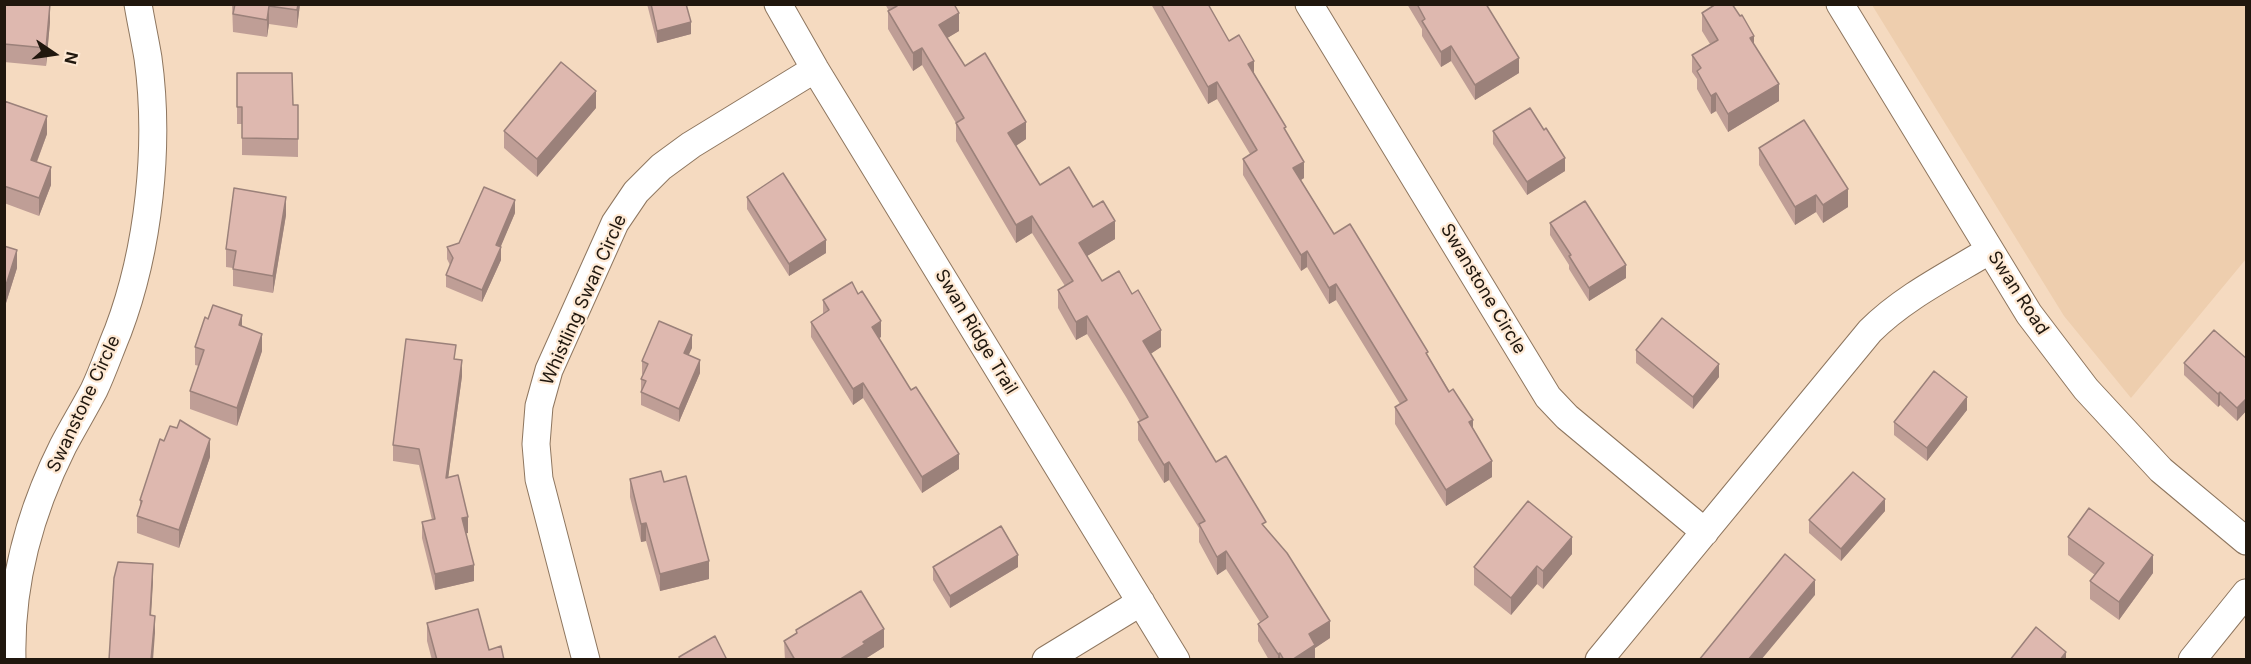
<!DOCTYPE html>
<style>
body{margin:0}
#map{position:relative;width:2251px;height:664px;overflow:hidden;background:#f5dac0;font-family:Inter,sans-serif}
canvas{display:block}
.frame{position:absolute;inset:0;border:6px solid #20170e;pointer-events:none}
.north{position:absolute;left:24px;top:24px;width:60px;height:60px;-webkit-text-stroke:4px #fee9d4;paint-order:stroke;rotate:103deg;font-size:16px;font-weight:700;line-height:24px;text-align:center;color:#20170e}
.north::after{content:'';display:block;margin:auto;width:21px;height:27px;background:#20170e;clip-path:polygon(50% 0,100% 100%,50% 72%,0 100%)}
</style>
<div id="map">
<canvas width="2251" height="664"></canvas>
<div class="frame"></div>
<div class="north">N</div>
</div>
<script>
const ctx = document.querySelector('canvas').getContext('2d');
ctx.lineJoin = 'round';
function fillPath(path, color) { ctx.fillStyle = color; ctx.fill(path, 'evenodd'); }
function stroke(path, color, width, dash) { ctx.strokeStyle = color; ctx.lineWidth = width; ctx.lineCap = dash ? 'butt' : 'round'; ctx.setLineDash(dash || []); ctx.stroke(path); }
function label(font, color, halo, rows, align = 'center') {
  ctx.font = font + ' Inter,sans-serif'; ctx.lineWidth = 4.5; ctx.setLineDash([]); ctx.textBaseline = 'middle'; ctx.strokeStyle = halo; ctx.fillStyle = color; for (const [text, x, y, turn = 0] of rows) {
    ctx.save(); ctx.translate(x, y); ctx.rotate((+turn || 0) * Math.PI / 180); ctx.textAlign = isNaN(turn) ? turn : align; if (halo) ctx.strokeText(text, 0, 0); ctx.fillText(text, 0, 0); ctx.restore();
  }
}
const built = new Path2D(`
 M1872 5H2246V259L2131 398 2064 316Z`);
const minor = new Path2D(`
 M778 4 815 69 1176 660
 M1309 4 1548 397 1567 417 1705 532
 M1840 4 2029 314 2086 389 2161 470 2246 541
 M12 660C10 585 30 512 63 446 73 427 84 409 94 390 103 371 110 350 118 331 149 249 160 145 148 58 145 40 141 22 138 4
 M586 660 539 479 536 444 539 406 549 370 615 223 636 192 661 167 691 145 815 69
 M1046 660 1141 602
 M1599 660 1870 331C1904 297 1949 275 1990 250
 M2192 660 2246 593`);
const wall = new Path2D(`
 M4 4 50 22 46 66 4 62Z
 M232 4H300L297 28 269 24 267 37 233 32Z
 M647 4H686L691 34 657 43Z
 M885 4H954L959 31 947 38 965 66 1026 139 1016 146 1040 185 1093 207 1115 239 1087 256 1102 281 1161 347 1150 354 1216 462 1266 529 1330 638 1315 648V660H1269L1258 641V624L1260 622 1226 569 1217 575 1199 542V528L1169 480 1164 483 1138 440V422L1140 421 1126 397 1087 334 1076 340 1058 308V290L1065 286 1032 233 1016 243 956 141V123L922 65 913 71 888 29V11H889Z
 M1151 4H1208L1229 41 1254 73 1286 133 1304 178 1301 180 1334 234 1428 356 1473 429 1492 477 1446 506 1395 424V407L1400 404 1336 300 1329 304 1307 267 1301 271 1243 175V159L1250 154 1217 99 1208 104Z
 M1407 4H1486L1519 73 1475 100 1451 61 1441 67 1422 36V29Z
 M1702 13 1754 45 1779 101 1728 132 1716 111 1711 114 1697 89V79L1692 72V55L1710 44 1702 31Z
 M237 73 293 105H298V157L242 155V124H237Z
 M4 101 47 134 37 162 51 185 39 216 4 203Z
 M596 108 537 177 504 148V131Z
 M1493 131 1565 171 1527 195 1493 144Z
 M1759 148 1848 207 1823 223 1816 212 1795 225 1759 165Z
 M747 197 826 253 789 276 747 209Z
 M515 213 500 247 501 260 482 302 446 287V275L450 265 447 259V247L459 243Z
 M286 215 273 293 233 286V268L226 267V249Z
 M1550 223 1626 278 1589 301 1569 269V265L1550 235Z
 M4 246 17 268 6 303 4 302Z
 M823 300 881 337 879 338 959 469 922 493 863 398 853 405 811 337V322L823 314Z
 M242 326 262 351 237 426 190 409V391L199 366 195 365V347Z
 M692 348 688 355 700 373 679 422 641 405V379L643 375 642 374V361Z
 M1636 350 1719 377 1693 409 1636 363Z
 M2247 359V410L2237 421 2220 405 2218 407 2184 375V363Z
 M456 360 462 376 448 478 468 533H466L474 581 435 590 422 538V522L432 520 419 465 393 461V445Z
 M1967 410 1927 461 1894 435V422Z
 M210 457 179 548 137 533V516L140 508V500Z
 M630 479 664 482 709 579 660 591 646 541 641 542 630 497Z
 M1885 511 1841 561 1809 533V520Z
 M2068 537 2153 573 2119 620 2090 599V581L2095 575 2068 555Z
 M1572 554 1543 589 1537 584 1511 615 1474 585V567Z
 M933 567H1018L950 608 933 580Z
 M427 623 489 650 504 660H432L427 641Z
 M796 630 884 647 865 659V660H785L784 641 796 633Z`);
const shadedWall = new Path2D(`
 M50 4V22L46 66V48Z
 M298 4H300L297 28V10Z
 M269 6V24L267 37V20Z
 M959 13V31L939 43V25Z
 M691 22V34L657 43V31Z
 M1754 36V54L1750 38Z
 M1451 46V61L1441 67V52Z
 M922 48V65L913 71V53Z
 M1519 58V73L1475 100V85Z
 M1254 61V77L1248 64Z
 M1217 82V99L1208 104V87Z
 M1779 84V101L1728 132V114Z
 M596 91V108L537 177V159Z
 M1716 93V111L1711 114V96Z
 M47 116V134L31 177V160Z
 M1026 122V139L1008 151V133Z
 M1565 158V171L1527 195V182Z
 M1304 162V178L1293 185V168Z
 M51 167V185L39 216V198Z
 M1848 189V207L1823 223V205Z
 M1816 195V212L1795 225V207Z
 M286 197V215L273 293V276Z
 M515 200V213L496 258V245Z
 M1032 216V233L1016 243V225Z
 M1115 221V239L1079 261V243Z
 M826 240V253L789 276V264Z
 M501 247V260L482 302V290Z
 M17 250V268L6 303V285Z
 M1307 251V267L1301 271V255Z
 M1626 265V278L1589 301V288Z
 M1336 284V300L1329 304V288Z
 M242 315V333L239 325Z
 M1087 316V334L1076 340V322Z
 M881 321V337L872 342V327Z
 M1161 330V347L1143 359V341Z
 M262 334V351L237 426V408Z
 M692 335V348L684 365V353Z
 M462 360V376L446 494V478Z
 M700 360V373L679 422V409Z
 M1719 364V377L1693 409V397Z
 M863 383V398L853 405V389Z
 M2220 392V405L2218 407V394Z
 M1967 397V410L1927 461V448Z
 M2247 398V410L2237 421V408Z
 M1473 420V436L1469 422Z
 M210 439V457L179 548V530Z
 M959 454V469L922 493V477Z
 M1492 461V477L1446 506V490Z
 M1169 462V480L1164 483V465Z
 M1885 499V511L1841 561V549Z
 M468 517V533L462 534V518Z
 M646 523V541L641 542V524Z
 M1572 537V554L1543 589V571Z
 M1226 551V569L1217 575V557Z
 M1018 555V567L950 608V596Z
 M2153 555V573L2119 620V602Z
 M709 561V579L660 591V574Z
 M153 564V582L150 633V615Z
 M474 565V581L435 590V574Z
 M1537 566V584L1511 615V598Z
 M1815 580V595L1761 660H1748Z
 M155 616V633L153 660H151Z
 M1330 621V638L1315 648V660H1292L1309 634Z
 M884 629V647L865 659V660H839L863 642Z
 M2066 652V660H2060Z
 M1280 653V660H1278V654Z`);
const building = new Path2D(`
 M4 4H50L46 48 4 44Z
 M235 4H298L297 10 269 6 267 20 233 14Z
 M651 4H686L691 22 657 31Z
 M896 4H954L959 13 939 25 965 66 985 53 1026 122 1008 133 1040 185 1069 167 1093 207 1103 201 1115 221 1079 243 1102 281 1119 271 1132 294 1138 290 1161 330 1143 341 1216 462 1226 456 1266 522 1262 524 1287 553 1330 621 1309 634 1315 645 1292 660H1284L1280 653 1278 654 1258 624 1268 617 1226 551 1217 557 1199 524 1205 521 1169 462 1164 465 1138 422 1148 417 1087 316 1076 322 1058 290 1073 281 1032 216 1016 225 956 123 964 118 922 48 913 53 888 11 897 6Z
 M1161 4H1208L1229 41 1239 35 1254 61 1248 64 1286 127 1284 128 1304 162 1293 168 1334 234 1350 224 1428 352 1426 353 1449 392 1453 389 1473 420 1469 422 1492 461 1446 490 1395 407 1407 400 1336 284 1329 288 1307 251 1301 255 1243 159 1257 150 1217 82 1208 87Z
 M1417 4H1486L1519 58 1475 85 1451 46 1441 52 1422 21 1425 19Z
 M1716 4H1732L1740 16 1742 15 1754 36 1750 38 1779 84 1728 114 1716 93 1711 96 1697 71 1701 68 1692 55 1718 40 1702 13Z
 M561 62 596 91 537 159 504 131Z
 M237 73H292L293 105H298V139L242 138V107H237Z
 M4 101 47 116 31 160 51 167 39 198 4 186Z
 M1530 108 1544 130 1546 128 1565 158 1527 182 1493 131Z
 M1804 120 1848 189 1823 205 1816 195 1795 207 1759 148Z
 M783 173 826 240 789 264 747 197Z
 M484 187 515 200 496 245 501 247 482 290 446 275 453 258 447 247 459 243Z
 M234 188 286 197 273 276 233 269 236 251 226 249Z
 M1585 201 1626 265 1589 288 1569 256 1571 255 1550 223Z
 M4 246 17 250 6 285H4Z
 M852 282 858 294 862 291 881 321 872 327 911 390 916 387 959 454 922 477 863 383 853 389 811 322 829 310 823 300Z
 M213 305 242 315 239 325 262 334 237 408 190 391 204 350 195 347 205 317 208 319Z
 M1662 318 1719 364 1693 397 1636 350Z
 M659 321 692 335 684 353 700 360 679 409 641 392 646 381 641 379 648 364 642 361Z
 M2214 330 2247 359V398L2237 408 2220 392 2218 394 2184 363Z
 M406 339 456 345 454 359 462 360 446 478 458 475 468 517 462 518 474 565 435 574 422 522 435 519 419 449 393 445Z
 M1934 371 1967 397 1927 448 1894 422Z
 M180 420 210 439 179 530 137 516 142 501 140 500 160 439 164 441 170 426 177 428Z
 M661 471 664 482 686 476 709 561 660 574 646 523 641 524 630 479Z
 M1853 472 1885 499 1841 549 1809 520Z
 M1528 501 1572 537 1543 571 1537 566 1511 598 1474 567Z
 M2089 508 2153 555 2119 602 2090 581 2104 563 2068 537Z
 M1001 526 1018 555 950 596 933 567Z
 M1785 554 1815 580 1748 660H1699Z
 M118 562 153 564 150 615 155 616 151 660H109L114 578Z
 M861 591 884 629 863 642 865 644 839 660H795L784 641 797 633 796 630Z
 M478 609 489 650 501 646 504 660H437L427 623Z
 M2036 627 2066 652 2060 660H2010Z
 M715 636 727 660H680L679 657Z`);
const streetNames = [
 ["Swanstone Circle",1483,289,59],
 ["Swan Road",2018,293,57],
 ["Whistling Swan Circle",584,300,-66],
 ["Swan Ridge Trail",976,332,59],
 ["Swanstone Circle",84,404,-65]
];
fillPath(built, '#eeceae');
stroke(minor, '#8e765f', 29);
stroke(minor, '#fff', 27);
fillPath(wall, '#bf9e96');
fillPath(shadedWall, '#9b817a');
fillPath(building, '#deb8af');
stroke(building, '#9b817a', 1.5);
label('18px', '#20170e', '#fee9d4', streetNames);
</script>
